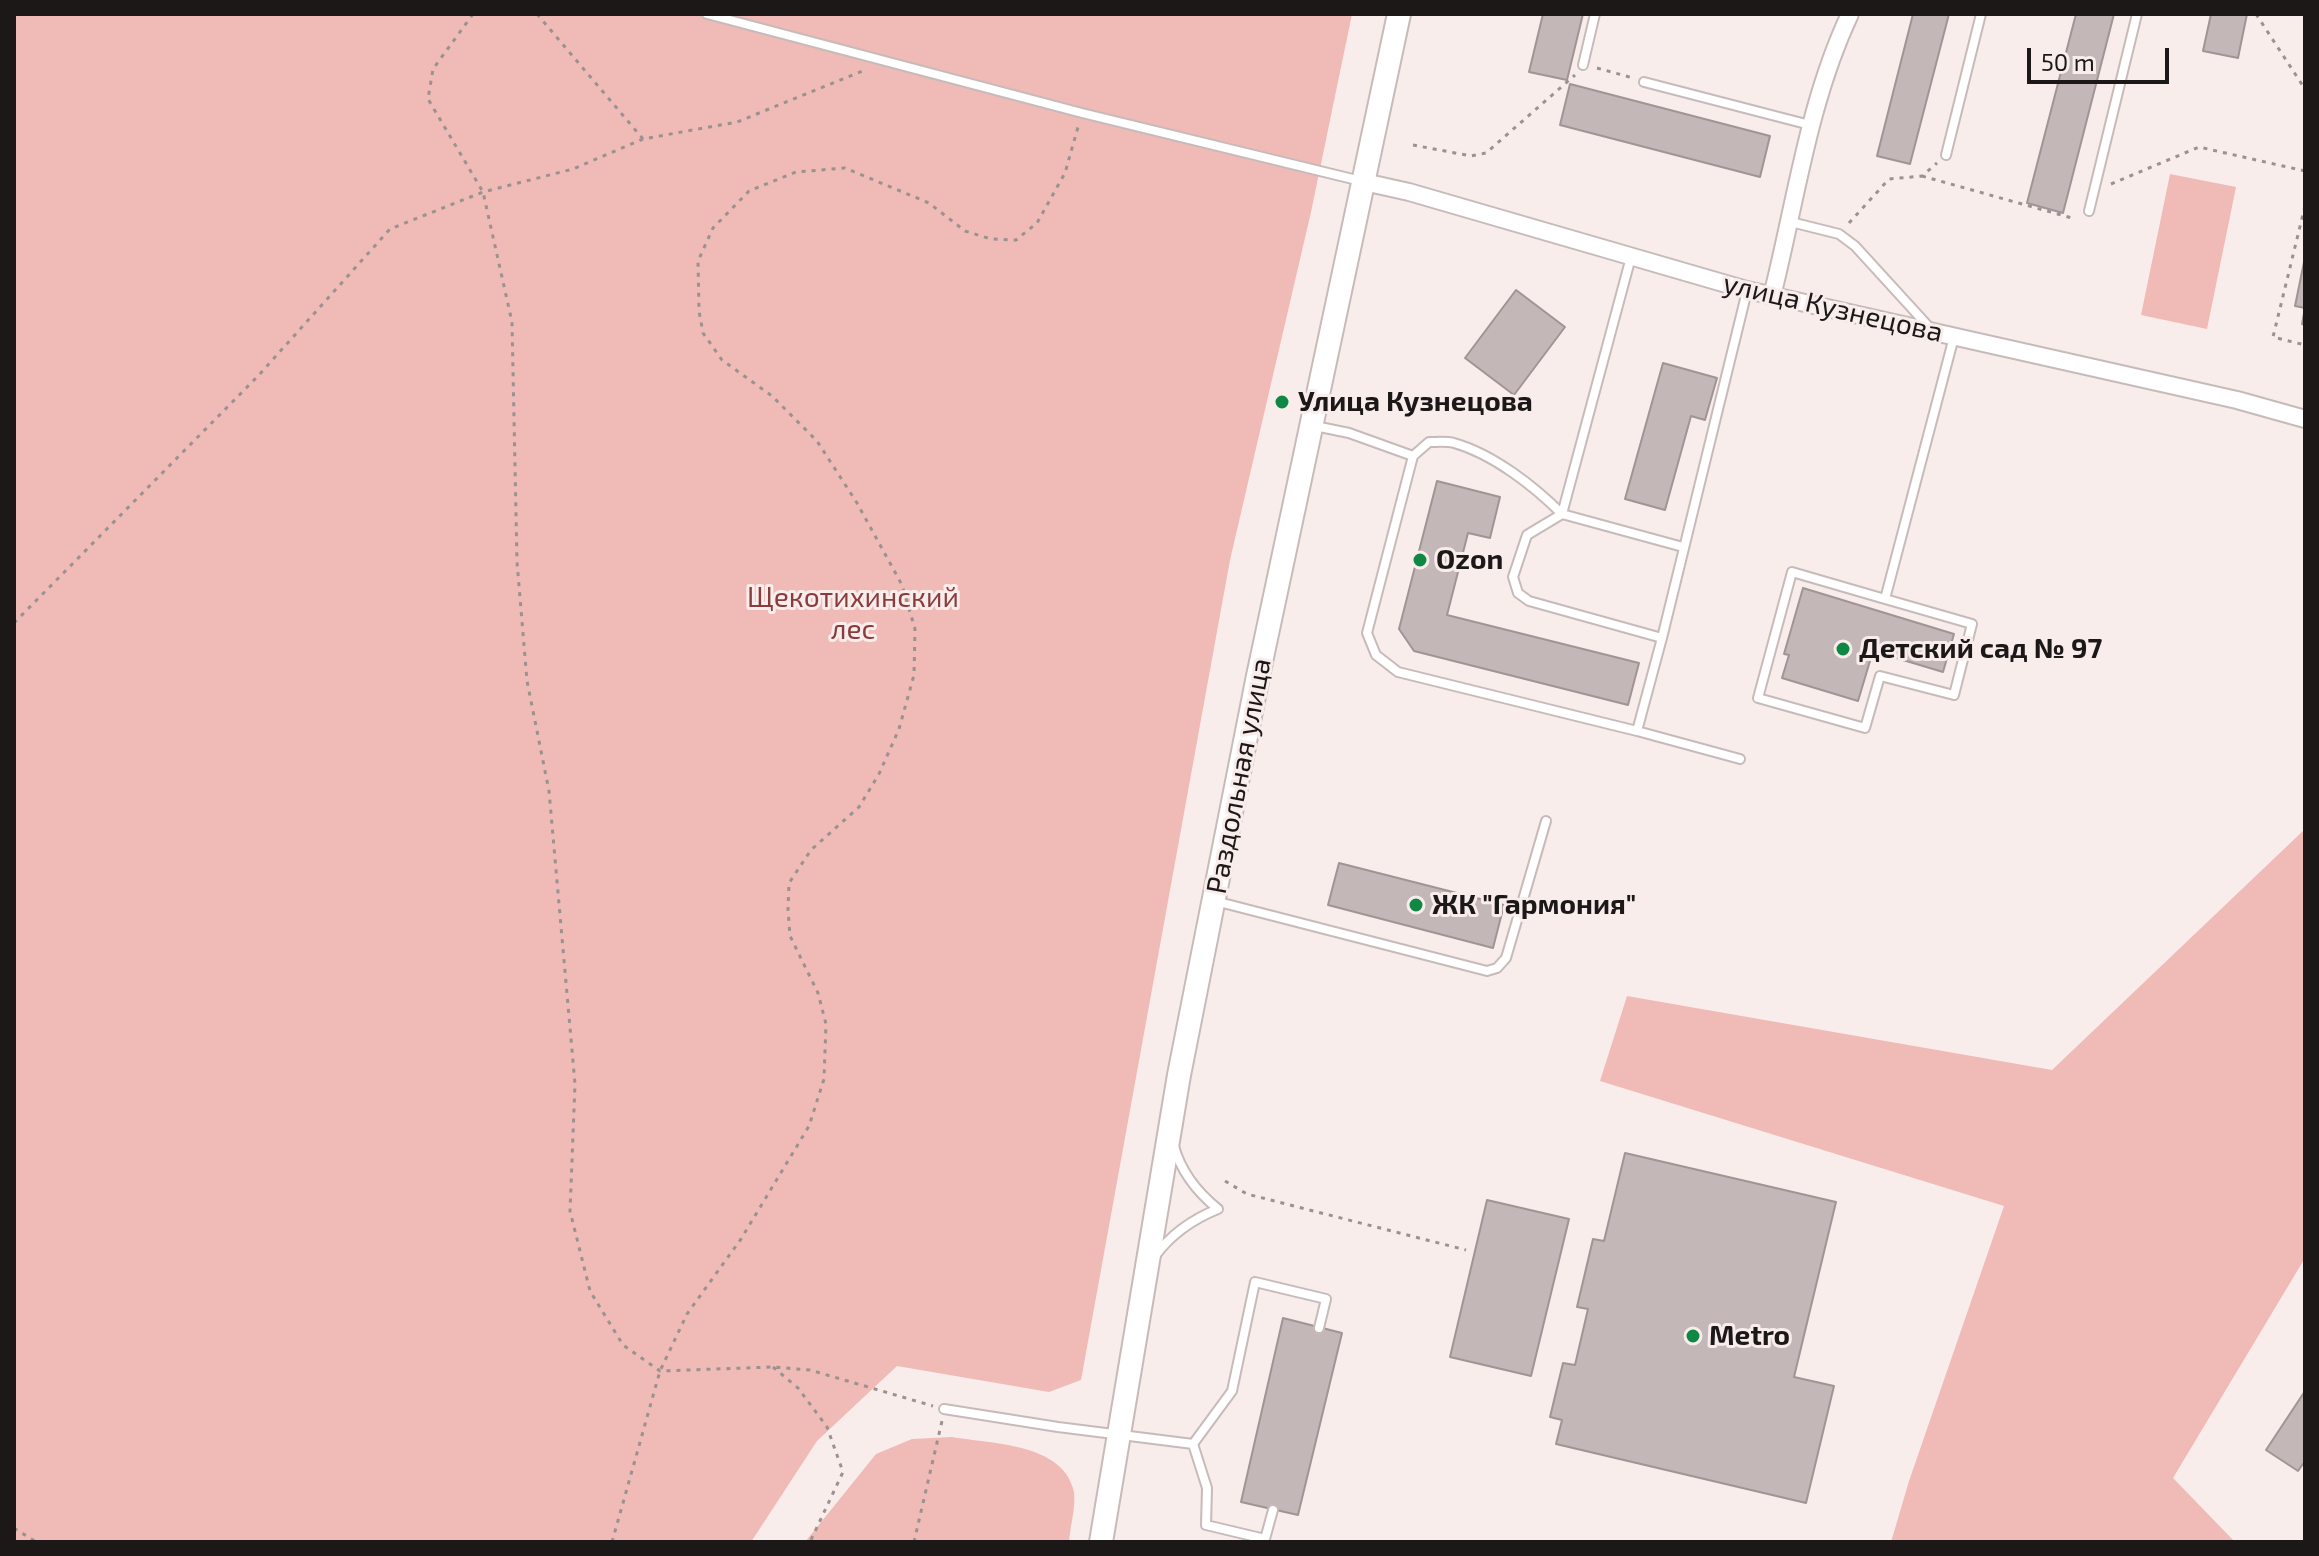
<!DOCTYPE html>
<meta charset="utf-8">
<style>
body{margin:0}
#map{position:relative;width:2319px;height:1556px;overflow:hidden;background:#f9edec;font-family:"Exo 2",sans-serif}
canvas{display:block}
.frame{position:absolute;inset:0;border:16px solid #1c1818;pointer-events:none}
.scale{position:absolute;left:2027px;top:48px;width:142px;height:36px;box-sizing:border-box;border:4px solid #1c1818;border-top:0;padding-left:10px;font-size:24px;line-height:28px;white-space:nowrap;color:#1c1818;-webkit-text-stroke:6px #f9edec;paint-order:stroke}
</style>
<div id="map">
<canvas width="2319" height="1556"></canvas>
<div class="frame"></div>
<div class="scale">50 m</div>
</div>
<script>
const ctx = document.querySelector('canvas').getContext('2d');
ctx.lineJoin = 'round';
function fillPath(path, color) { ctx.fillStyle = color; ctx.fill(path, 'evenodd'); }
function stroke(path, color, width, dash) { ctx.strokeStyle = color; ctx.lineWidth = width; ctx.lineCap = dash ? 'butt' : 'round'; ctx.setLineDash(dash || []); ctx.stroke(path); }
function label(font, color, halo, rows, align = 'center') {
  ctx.font = font + ' "Exo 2",sans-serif'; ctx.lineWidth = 6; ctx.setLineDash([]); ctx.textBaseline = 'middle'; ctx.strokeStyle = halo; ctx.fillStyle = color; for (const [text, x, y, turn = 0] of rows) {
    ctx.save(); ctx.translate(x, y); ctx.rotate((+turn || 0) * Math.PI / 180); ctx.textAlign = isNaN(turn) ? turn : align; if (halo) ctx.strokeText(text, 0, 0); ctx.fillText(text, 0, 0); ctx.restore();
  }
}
const green = new Path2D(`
 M14 14H1352L1311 212 1230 560 1081 1380 1049 1392 897 1366 817 1441 751 1542H14Z
 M2170 174 2236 187 2207 329 2141 315Z
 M2305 829V1258L2173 1478 2235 1542H1891L1909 1481 2004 1206 1600 1081 1627 996 2052 1070Z
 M952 1437C992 1444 1064 1443 1074 1492 1076 1507 1070 1527 1069 1542H805L876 1454 912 1439Z`);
const building = new Path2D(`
 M1543 14H1583L1567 80 1529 72Z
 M1913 14H1949L1910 164 1877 156Z
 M2076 14H2114L2063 213 2027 203Z
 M2211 14H2247L2238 58 2203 51Z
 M1570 84 1770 136 1760 177 1560 125Z
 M2305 257V325L2302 324 2305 308 2295 306Z
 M1516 290 1565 327 1514 395 1465 358Z
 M1663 363 1717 378 1705 420 1691 416 1665 510 1625 499Z
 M1437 481 1500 497 1490 538 1468 533 1447 615 1639 663 1628 705 1414 651 1399 629Z
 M1803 588 1954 634 1943 672 1873 651 1858 701 1782 678 1789 655 1784 654Z
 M1339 863 1504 905 1493 948 1328 905Z
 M1625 1153 1836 1202 1794 1377 1834 1386 1806 1503 1556 1444 1562 1420 1550 1417 1563 1363 1575 1365 1588 1309 1577 1307 1593 1239 1604 1241Z
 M1487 1200 1569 1219 1531 1376 1450 1357Z
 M1283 1318 1342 1333 1298 1515 1241 1502Z
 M2305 1391V1461L2298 1471 2266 1450Z`);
const path = new Path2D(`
 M473 14 433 69 428 99 483 192 512 322 517 562 527 681 549 791 575 1084 570 1211 590 1291 623 1345 660 1371 773 1367 810 1370 933 1406
 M537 14 643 139
 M2256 14 2305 89
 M1597 68 1633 78
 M1413 145 1471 156 1486 153 1575 75
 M1922 176 2072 218 2076 217
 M2111 184 2199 147 2305 171
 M2305 206 2273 337 2305 345
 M1849 223 1889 179 1922 176 1937 163
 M14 623 258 376 390 229 483 192 573 169 643 139 737 122 865 70
 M1225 1181 1247 1194 1466 1250
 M773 1367 798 1388 827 1427 843 1472 810 1542
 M14 1528 36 1542
 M612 1542 660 1371 687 1314 741 1239 809 1126 824 1079 826 1024 818 993 790 936 788 910 789 883 811 850 859 807 879 774 899 729 914 675 915 629 902 585 857 503 817 441 772 396 722 360 703 333 699 311 698 261 713 228 749 191 796 172 845 168 929 203 965 231 991 239 1016 240 1037 223 1065 173 1078 127
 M914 1542 942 1421`);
const service = new Path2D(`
 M707 14 1082 113 1361 181
 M1583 65 1595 14
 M1644 82 1810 125
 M1946 155 1981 14
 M2089 211 2137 14
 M1791 222 1839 234 1855 246 1929 327
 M1631 257 1562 514C1534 486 1493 454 1454 443 1447 441 1437 442 1429 442L1413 456 1367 633 1376 655 1398 672 1637 731 1662 638 1529 601 1518 593 1513 577 1527 535 1562 514 1683 547
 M1315 426 1349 433 1413 456
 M1885 599 1972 624 1954 695 1880 676 1865 728 1758 698 1792 572 1885 599 1954 337
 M1662 638 1747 291
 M1637 731 1740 759
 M1215 901 1487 971 1497 968 1506 958 1546 821
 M1155 1256C1172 1233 1193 1219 1218 1209 1197 1192 1181 1172 1174 1146
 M944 1409 1058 1427 1193 1444
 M1193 1444 1232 1391 1255 1282 1326 1299 1319 1328
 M1193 1444 1207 1488 1206 1525 1265 1539 1273 1510`);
const minor = new Path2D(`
 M1364 182 1409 192 1747 290 2237 400 2305 419
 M1772 296C1796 201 1808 103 1850 14`);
const secondary = new Path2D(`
 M1101 1542 1179 1075 1258 676 1399 14`);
const markers = [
 [1282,402,8,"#0e8843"],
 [1420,560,8,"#0e8843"],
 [1843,649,8,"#0e8843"],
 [1416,905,8,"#0e8843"],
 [1693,1336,8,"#0e8843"]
];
const streetNames = [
 ["улица Кузнецова",1833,308,13],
 ["Раздольная улица",1239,776,-79]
];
const poiNames = [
 ["Улица Кузнецова",1298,402],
 ["Ozon",1436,560],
 ["Детский сад № 97",1859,649],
 ["ЖК \"Гармония\"",1432,905],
 ["Metro",1709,1336]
];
const parkNames = [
 ["Щекотихинский",853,598],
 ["лес",853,630]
];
fillPath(green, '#f0bab7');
fillPath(building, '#c3b7b7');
stroke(building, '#a09494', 2);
stroke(service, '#c7bbba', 12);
stroke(minor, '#c7bbba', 20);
stroke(secondary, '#c7bbba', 26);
stroke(path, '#9a9291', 3, [4, 6]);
stroke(service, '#fff', 8);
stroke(minor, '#fff', 16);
stroke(secondary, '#fff', 22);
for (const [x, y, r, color] of markers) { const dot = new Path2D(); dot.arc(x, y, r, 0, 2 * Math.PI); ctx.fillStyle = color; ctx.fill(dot); stroke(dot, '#f9edec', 3); }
label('28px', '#1c1818', '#f9edec', streetNames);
label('bold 28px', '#1c1818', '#f9edec', poiNames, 'left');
label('28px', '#8a3b3c', '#f9edec', parkNames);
</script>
